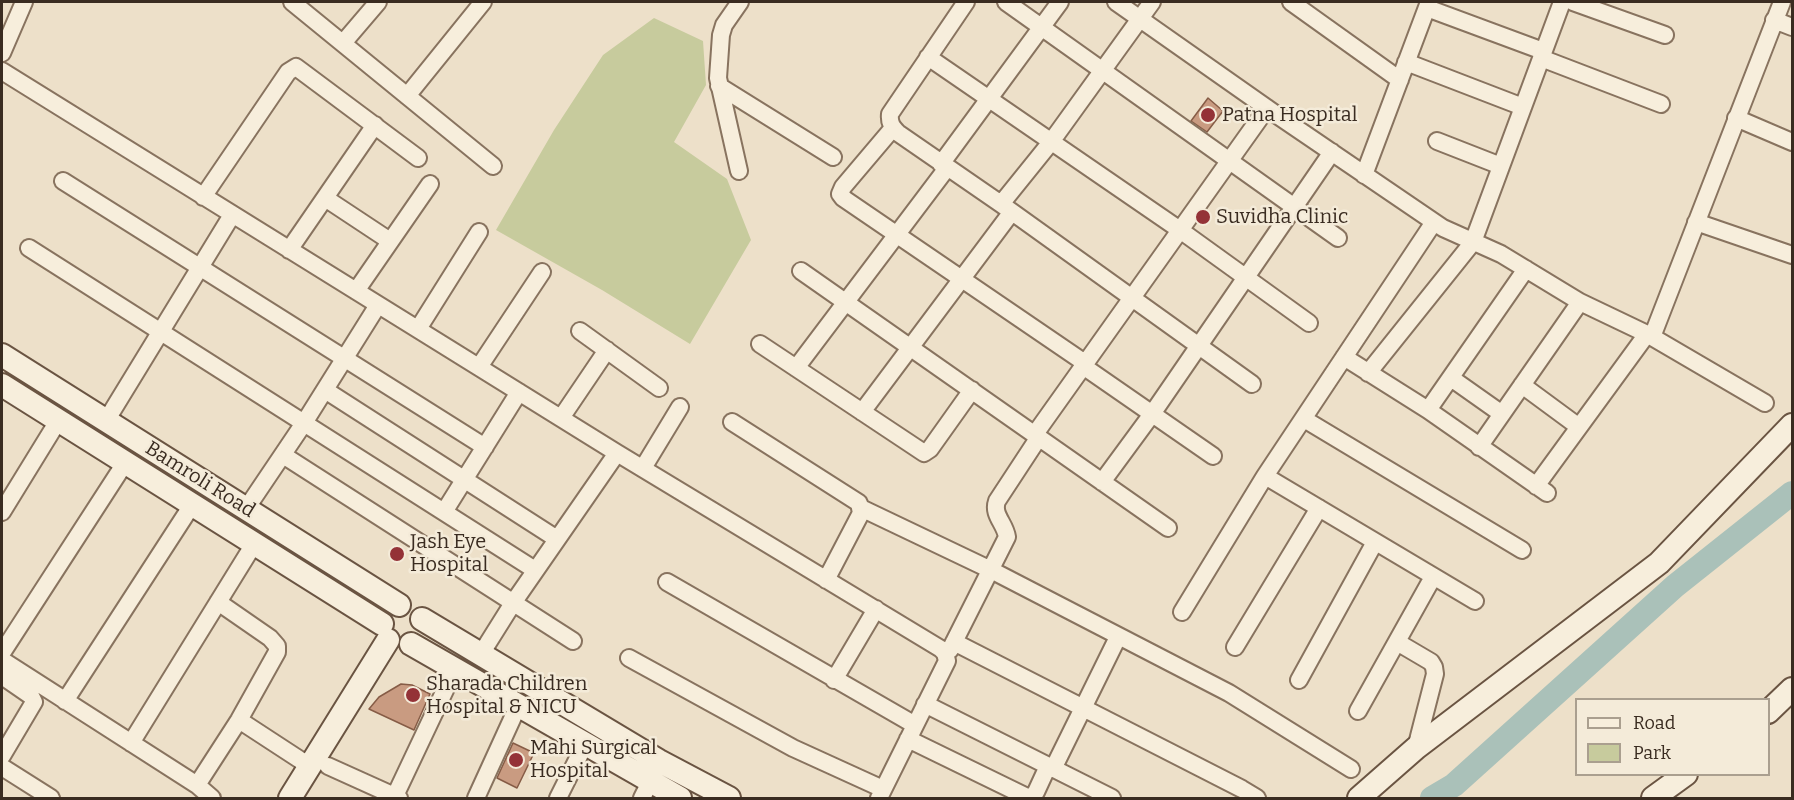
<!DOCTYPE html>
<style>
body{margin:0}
#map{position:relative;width:1794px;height:800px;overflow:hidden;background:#ede0c9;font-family:Bitter,serif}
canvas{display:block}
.frame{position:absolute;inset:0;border:3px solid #3a2c21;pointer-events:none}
.legend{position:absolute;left:1575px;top:698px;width:195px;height:78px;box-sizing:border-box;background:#f4ebd9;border:2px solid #aa9f8f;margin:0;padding:8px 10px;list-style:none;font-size:18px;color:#3a2c21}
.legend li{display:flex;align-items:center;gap:12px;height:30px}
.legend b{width:30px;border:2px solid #aa9f8f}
</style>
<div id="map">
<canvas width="1794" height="800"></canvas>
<div class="frame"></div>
<ul class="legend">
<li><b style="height:8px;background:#f7eedc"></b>Road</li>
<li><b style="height:16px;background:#c7cb9d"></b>Park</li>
</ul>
</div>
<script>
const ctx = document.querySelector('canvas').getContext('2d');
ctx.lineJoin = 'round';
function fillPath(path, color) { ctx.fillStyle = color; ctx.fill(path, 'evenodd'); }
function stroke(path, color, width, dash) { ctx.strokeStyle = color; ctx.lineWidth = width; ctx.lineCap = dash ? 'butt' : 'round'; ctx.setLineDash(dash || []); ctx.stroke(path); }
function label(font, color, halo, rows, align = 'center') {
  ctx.font = font + ' Bitter,serif'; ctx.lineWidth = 5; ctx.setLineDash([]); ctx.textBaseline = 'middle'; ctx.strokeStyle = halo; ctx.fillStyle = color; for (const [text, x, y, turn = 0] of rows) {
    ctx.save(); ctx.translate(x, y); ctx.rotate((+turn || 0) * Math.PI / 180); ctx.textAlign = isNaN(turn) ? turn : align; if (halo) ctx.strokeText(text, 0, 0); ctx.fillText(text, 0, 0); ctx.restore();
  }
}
const green = new Path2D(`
 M654 18 703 41 706 85 674 142 727 179 751 240 690 344 602 290 496 230 554 130 603 55Z`);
const river = new Path2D(`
 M1432 798 1454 785 1675 586 1792 493`);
const building = new Path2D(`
 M1208 98 1223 111 1207 132 1191 121Z
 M401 684 412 685 430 694 414 730 369 709 379 697Z
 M513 743 534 753 517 788 497 778Z`);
const street = new Path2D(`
 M292 2 493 166
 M966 2 890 114C889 123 892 127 898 133L1001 204 1252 384
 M1006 2 1338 238
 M1116 2 1274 113 1443 228 1501 254 1580 302 1647 334 1765 403
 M1291 2 1400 80
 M1573 2 1665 35
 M1427 8 1543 51
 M1774 20 1792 27
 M343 43 378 2
 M2 53 24 2
 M928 57 1180 230 1309 323
 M1541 58 1661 104
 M1406 62 1523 107
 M2 71 617 453 941 649 945 653 947 661 879 798
 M719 86 833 157
 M407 96 483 2
 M1736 118 1792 142
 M893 128 843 187 840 194 843 198 1085 363
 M1437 141 1501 166
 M941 164 1060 2
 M739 171 718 78 721 35 724 25 740 2
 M1364 175 1429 2
 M63 181 485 447
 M203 197 288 72 296 67 418 158
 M325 198 390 241
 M1001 204 1051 142 1152 2
 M1696 222 1792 255
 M29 248 535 570
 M289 250 375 125
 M801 271 1168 528
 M356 291 430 184
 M418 329 479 232
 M580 331 659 388
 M1652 337 1782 2
 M760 344 924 453 930 449 972 390
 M1344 357 1428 410 1547 493
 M1083 366 1213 456
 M479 367 542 272
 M796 368 947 168
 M1368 373 1473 242 1562 2
 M1451 378 1502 414
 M1522 385 1579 427
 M325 390 557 539
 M1428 410 1526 269
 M862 412 1011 213
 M561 418 607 350
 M1304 419 1522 550
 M106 421 232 215
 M732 422 859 503 861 513 826 580
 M1035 434 1267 108
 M1479 447 1580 302
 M283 455 573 641
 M643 468 680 407
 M1265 476 1475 601
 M1102 482 1152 414 1332 152
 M1536 486 1647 334
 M861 508 991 570 1229 693 1351 769
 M246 509 304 423 378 305
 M2 512 58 421
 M444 512 519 392
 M667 582 915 725
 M1182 612 1265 476 1434 222
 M954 642 1242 789 1257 798
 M1397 642 1431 662 1434 667 1435 674 1416 748
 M1235 647 1319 508
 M950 650 1007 537C1005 523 992 515 997 501L1039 437
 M2 653 125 463
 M481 654 513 603 617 453
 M629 658 793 748 883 789
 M2 660 197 785 212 798
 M2 676 31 696 34 702 2 756
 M834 680 876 609
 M1299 680 1375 542
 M65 701 192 505
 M925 704 1112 798
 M1358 711 1433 577
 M239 720 311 767
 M908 739 1027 797H1032L1036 792 1048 766
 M131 743 254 544
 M328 766 399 798
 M2 767 51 798
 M1053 769 1118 637
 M197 785 239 720 277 652V646L270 638 218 602
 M394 798 455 669
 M476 798 518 706
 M558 798 585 744
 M642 798 650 782`);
const secondary = new Path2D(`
 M2 355 399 605
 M2 385 382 624
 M422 619 659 761 729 798
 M411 644 680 798
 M1768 712 1792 689
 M290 798 388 640
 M1359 798 1416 748 1659 563 1792 425
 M1653 798 1686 774`);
const markers = [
 [1208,115,8,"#943237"],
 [1203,217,8,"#943237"],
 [397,554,8,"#943237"],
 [413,695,8,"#943237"],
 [516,760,8,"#943237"]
];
const poiNames = [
 ["Patna Hospital",1222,115],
 ["Suvidha Clinic",1216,217],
 ["Jash Eye",410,542],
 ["Hospital",410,565],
 ["Sharada Children",426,684],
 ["Hospital & NICU",426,707],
 ["Mahi Surgical",530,748],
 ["Hospital",530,771]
];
const streetNames = [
 ["Bamroli Road",200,480,32]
];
fillPath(green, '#c7cb9d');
stroke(river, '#aac1b9', 24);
fillPath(building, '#c99b81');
stroke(building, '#865c46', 1.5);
stroke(street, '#88735f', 20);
stroke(secondary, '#6a5442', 26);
stroke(street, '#f7eedc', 16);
stroke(secondary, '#f7eedc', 22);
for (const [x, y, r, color] of markers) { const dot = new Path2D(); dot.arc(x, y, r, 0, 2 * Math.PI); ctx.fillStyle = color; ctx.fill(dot); stroke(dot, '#f4ebd9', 2); }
label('20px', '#3a2c21', '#f4ebd9', poiNames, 'left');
label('20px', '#3a2c21', '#f4ebd9', streetNames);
</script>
